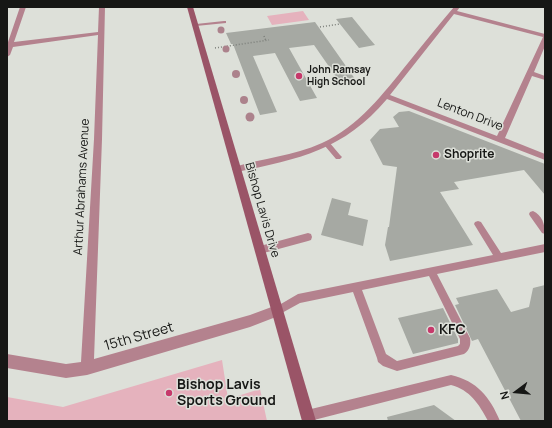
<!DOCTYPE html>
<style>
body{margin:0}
#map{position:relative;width:552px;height:428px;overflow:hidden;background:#dde0d9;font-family:Manrope,sans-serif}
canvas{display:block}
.frame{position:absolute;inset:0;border:8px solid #161715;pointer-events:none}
.north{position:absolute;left:496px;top:372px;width:40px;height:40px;-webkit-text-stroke:3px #dde0d9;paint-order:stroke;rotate:254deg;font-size:11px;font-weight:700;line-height:16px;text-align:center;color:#161715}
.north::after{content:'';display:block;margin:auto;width:14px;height:18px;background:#161715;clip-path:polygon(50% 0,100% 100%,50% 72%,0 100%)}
</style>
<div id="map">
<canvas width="552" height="428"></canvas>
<div class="frame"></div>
<div class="north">N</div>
</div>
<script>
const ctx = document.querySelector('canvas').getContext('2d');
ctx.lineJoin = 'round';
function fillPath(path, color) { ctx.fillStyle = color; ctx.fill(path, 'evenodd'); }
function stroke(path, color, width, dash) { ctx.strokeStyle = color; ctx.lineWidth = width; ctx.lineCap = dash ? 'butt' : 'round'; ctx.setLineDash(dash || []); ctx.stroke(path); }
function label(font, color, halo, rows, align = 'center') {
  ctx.font = font + ' Manrope,sans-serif'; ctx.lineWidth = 3; ctx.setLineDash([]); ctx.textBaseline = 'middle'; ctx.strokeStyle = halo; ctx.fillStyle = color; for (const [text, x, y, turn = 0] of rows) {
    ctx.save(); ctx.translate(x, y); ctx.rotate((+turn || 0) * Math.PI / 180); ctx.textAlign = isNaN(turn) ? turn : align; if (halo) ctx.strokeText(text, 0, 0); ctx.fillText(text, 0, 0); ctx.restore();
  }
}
const green = new Path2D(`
 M303 11 309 20 272 25 267 16Z
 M222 360 228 399 260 389 267 421H7V397L63 407Z`);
const building = new Path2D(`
 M352 17 369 38 375 45 359 48 336 19Z
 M315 22 355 79 339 81 314 45 289 48 317 98 300 101 275 53 253 56 277 112 260 115 233 44H231L226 33Z
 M409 111 545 164V195L524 170 454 182 459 189 440 192 473 245 390 261 385 245 388 227H389L397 167 383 165 370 140 380 129 399 127 393 117 399 112Z
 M332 198 351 203 348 215 368 220 363 246 321 235Z
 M545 285V421H521L478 339 472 341 455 305 459 304 456 298 497 289 511 312 529 307 533 288Z
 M443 308 458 339V343L413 354 398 318Z
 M434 405 456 421H388L387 417Z`);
const path = new Path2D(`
 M320 27 340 24
 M264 36 266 41
 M215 48 269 40`);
const lane = new Path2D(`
 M224 21H226V23L196 26 194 25 196 24Z
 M325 142H329L340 155 342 157 340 159H336L325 146 324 144Z
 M533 211C542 215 545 224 545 234L542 233 530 216 529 214 530 212Z
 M478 221 481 222 501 253 545 244V252L437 274 470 338C471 344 470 350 464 354L397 371 383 366 378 362 377 358 353 292 300 303 280 314 277 316 274 314 272 311 274 308 298 294 493 255 474 224 475 222ZM429 276 460 339V344L458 346 397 361 386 354 362 290Z
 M308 233 311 234 312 237 311 240 308 241 260 254 257 253 256 250 257 247 260 246Z
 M451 375C477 381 490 397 500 421H488C479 404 470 390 451 385L310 421 303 420 301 416 303 412 307 410Z`);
const street = new Path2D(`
 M20 7H26L14 42 98 32 99 7H105L102 139 94 359 250 315 277 305 281 307 283 311 281 315 250 327 87 375 66 378 7 368V354L66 364 81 362 94 139 98 35 13 47 10 55 7 57V45Z
 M454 7H460L457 11 545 34V46L534 72 545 76V80L532 76 505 138 545 154V160L387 99C344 150 299 159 237 172L234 171 232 169 234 167C263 158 293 156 322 143 359 126 383 94 408 63 423 44 438 26 454 7ZM454 14 543 37 497 136 390 95Z`);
const secondary = new Path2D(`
 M187 7H193L316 421H302Z`);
const trees = [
 [221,30,3.5],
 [226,49,3.5],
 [236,74,4],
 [244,100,4],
 [250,117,4.5]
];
const markers = [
 [299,76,4,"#c6396b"],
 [436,155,4,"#c6396b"],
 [431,330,4,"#c6396b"],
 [169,393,4,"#c6396b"]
];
const farPoinames = [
 ["John Ramsay",307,70],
 ["High School",307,82]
];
const streetNames = [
 ["Lenton Drive",470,115,21],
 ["Arthur Abrahams Avenue",82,187,-87],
 ["Bishop Lavis Drive",262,210,74]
];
const poiNames = [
 ["Shoprite",444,155]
];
const nearPoinames = [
 ["KFC",439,330],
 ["Bishop Lavis",177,385],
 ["Sports Ground",177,401]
];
const nearStreetnames = [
 ["15th Street",139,337,-16]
];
fillPath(green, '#e5b2bd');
fillPath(building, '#a6a9a3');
stroke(path, '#7c7f7a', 1.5, [1, 2]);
fillPath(lane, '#b4828e');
fillPath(street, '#b4828e');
fillPath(secondary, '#9a5467');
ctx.fillStyle = '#ac828c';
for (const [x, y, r] of trees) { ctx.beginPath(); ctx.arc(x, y, r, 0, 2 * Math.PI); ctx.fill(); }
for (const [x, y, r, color] of markers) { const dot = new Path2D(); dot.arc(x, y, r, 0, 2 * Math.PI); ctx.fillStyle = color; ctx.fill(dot); stroke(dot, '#dde0d9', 1.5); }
label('bold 10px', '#161715', '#dde0d9', farPoinames, 'left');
label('12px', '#161715', '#dde0d9', streetNames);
label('bold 12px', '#161715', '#dde0d9', poiNames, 'left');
label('bold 14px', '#161715', '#dde0d9', nearPoinames, 'left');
label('14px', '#161715', '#dde0d9', nearStreetnames);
</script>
